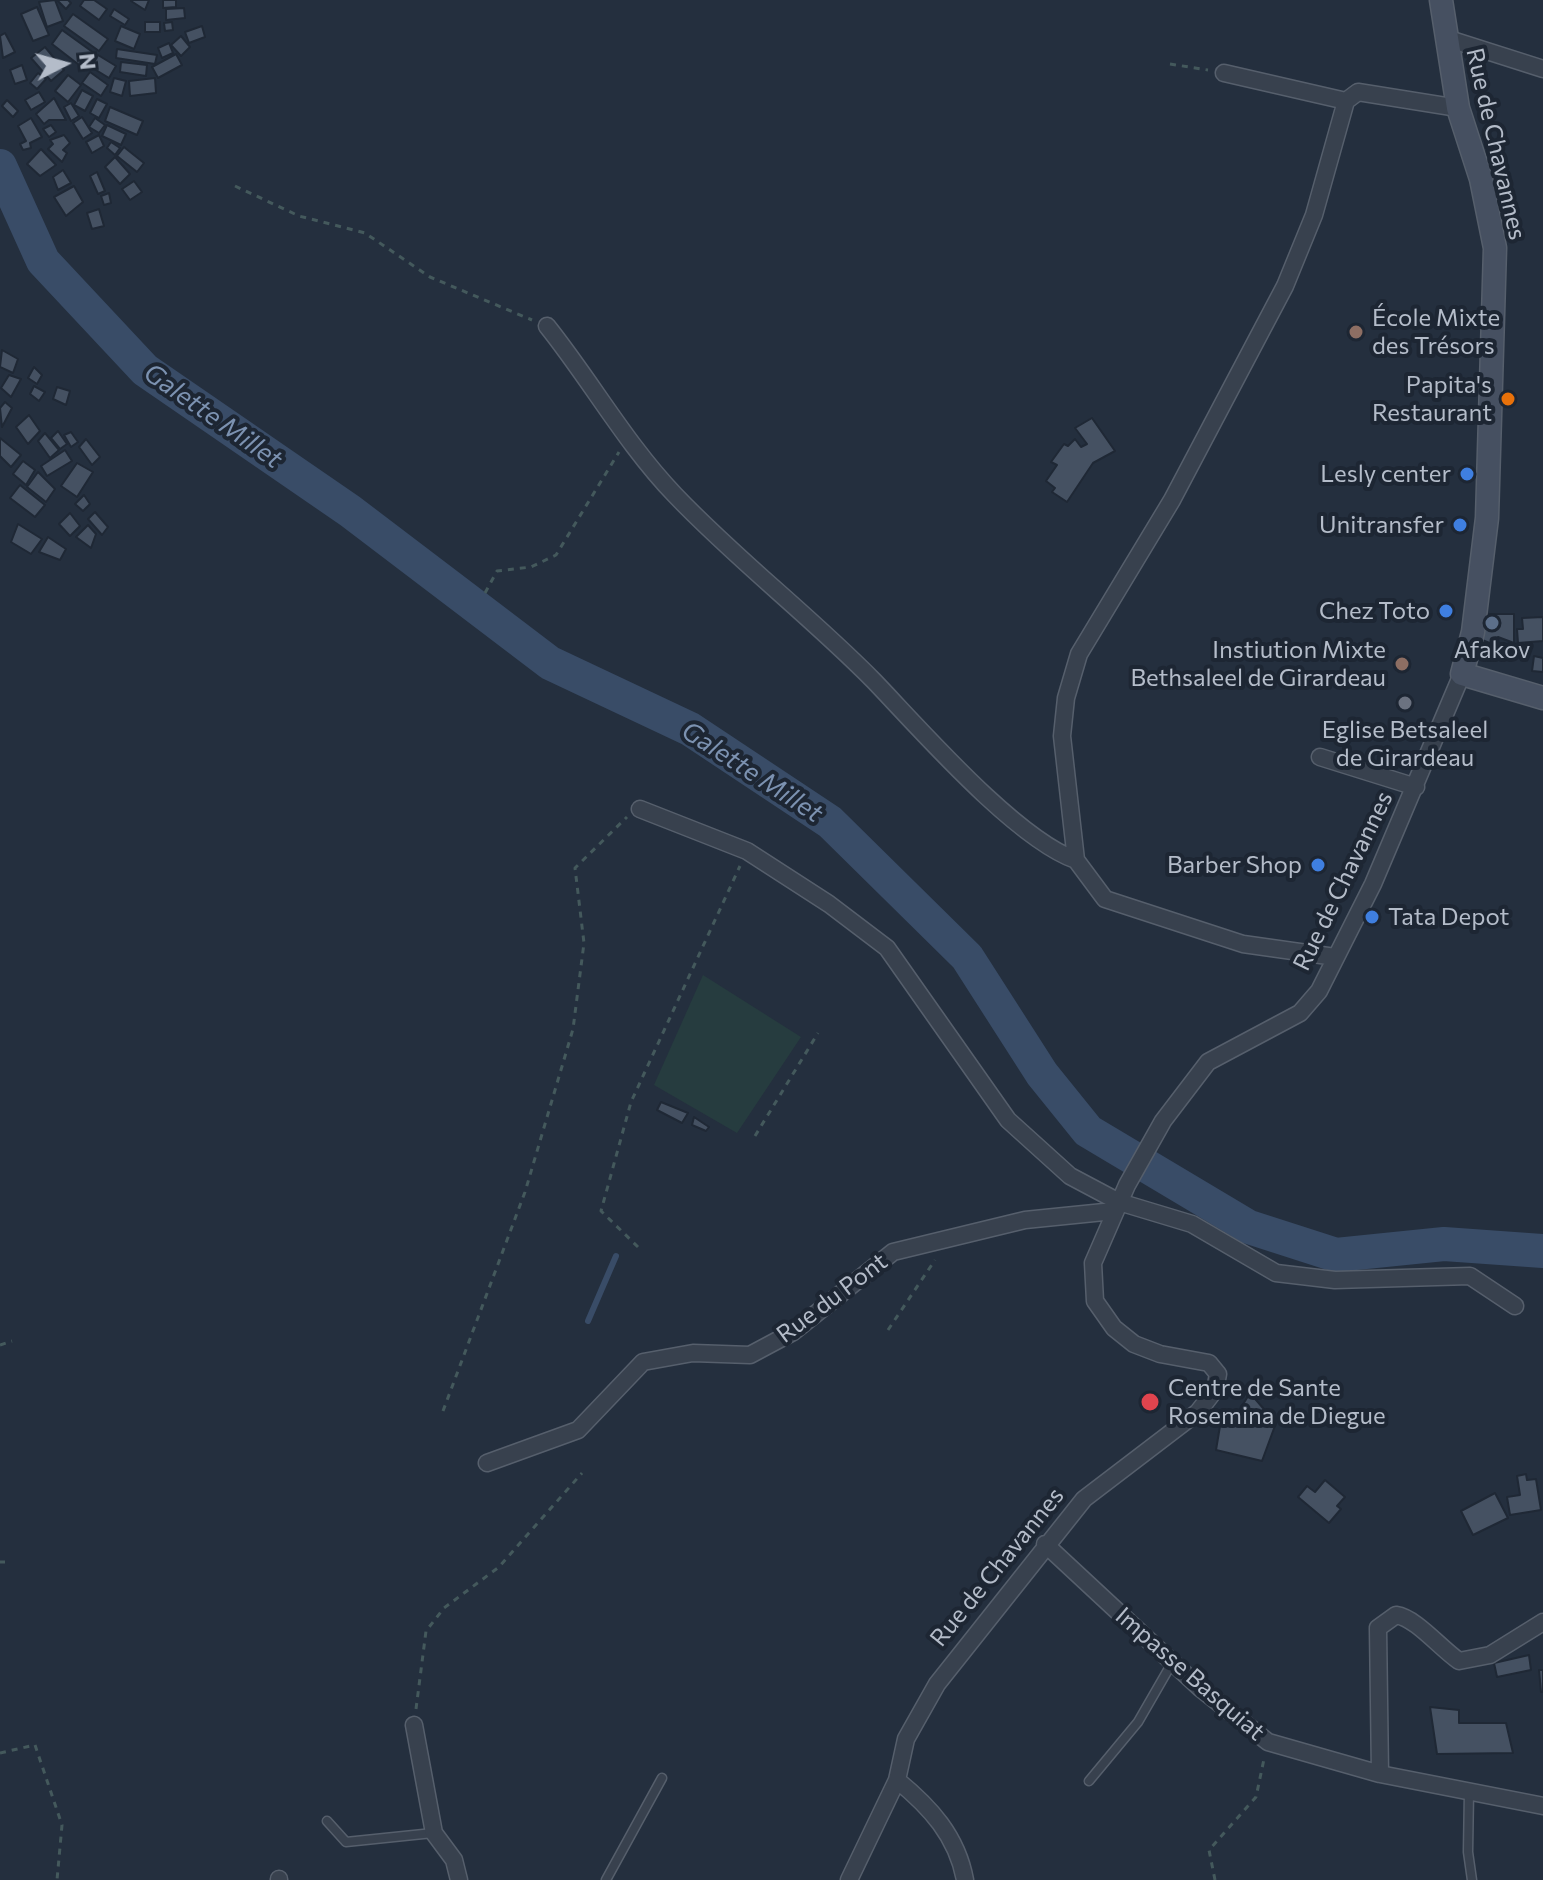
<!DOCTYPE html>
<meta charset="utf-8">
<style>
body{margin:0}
#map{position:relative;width:1543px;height:1880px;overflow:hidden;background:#242f3e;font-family:Commissioner,sans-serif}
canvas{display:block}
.north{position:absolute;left:24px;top:24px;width:80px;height:80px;-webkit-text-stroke:6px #1d2633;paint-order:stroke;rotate:84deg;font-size:22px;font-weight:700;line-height:32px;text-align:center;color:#b4bcc9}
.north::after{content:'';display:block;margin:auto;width:28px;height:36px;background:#b4bcc9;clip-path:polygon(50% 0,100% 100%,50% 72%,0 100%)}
</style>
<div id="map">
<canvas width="1543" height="1880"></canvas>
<div class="north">N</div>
</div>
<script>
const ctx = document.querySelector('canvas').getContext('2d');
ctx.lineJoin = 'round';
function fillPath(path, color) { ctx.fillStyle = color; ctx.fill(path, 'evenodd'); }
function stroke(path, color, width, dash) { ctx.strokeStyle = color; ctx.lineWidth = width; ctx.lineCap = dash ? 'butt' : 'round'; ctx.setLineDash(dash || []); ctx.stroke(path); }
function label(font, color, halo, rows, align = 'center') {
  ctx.font = font + ' Commissioner,sans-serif'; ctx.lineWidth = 8; ctx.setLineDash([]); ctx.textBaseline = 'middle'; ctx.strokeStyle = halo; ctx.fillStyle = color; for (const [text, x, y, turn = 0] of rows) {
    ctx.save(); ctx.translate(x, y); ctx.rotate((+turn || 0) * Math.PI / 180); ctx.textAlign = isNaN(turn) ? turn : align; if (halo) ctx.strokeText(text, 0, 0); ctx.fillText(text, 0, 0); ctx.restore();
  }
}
const green = new Path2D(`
 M703 975 801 1037 737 1133 654 1085Z`);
const stream = new Path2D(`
 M588 1321 616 1256`);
const river = new Path2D(`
 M0 166 43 261 145 370 350 511 550 663 690 729 830 822 967 957 1042 1074 1088 1131 1249 1227 1336 1255 1444 1244 1543 1251`);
const building = new Path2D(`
 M55 0 63 21 47 27 39 2Z
 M57 0H68L71 3 66 9Z
 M84 0H94L107 9 99 20 80 6Z
 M149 0 145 10 131 1V0Z
 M163 0H176V7L163 8Z
 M37 7 49 35 33 41 21 14Z
 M184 8 185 18 166 20V9Z
 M114 9 129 19 125 25 110 16Z
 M73 14 108 39 99 51 64 26Z
 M145 22H160V32H145Z
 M172 22 173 30 165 31 164 23Z
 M121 26 140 34 134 49 115 41Z
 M202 26 205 37 189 43 185 32Z
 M62 30 94 53 83 68 52 44Z
 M5 33 15 52 3 58 0 36Z
 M181 36 190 47 181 56 171 45Z
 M169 43 173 53 162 58 158 48Z
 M45 47 64 70 51 81 31 58Z
 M117 49 157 55 155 64 116 58Z
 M176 54 182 65 158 78 152 67Z
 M98 55 116 66 109 78 91 67Z
 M121 62 147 65 146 76 120 72Z
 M22 65 27 80 15 84 10 70Z
 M90 72 108 85 101 96 82 83Z
 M38 73 46 79 37 89 30 83Z
 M68 75 81 85 68 102 55 91Z
 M114 78 126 81 122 96 110 92Z
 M155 78 156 93 130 96 129 81Z
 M82 90 93 96 85 111 74 105Z
 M39 92 45 102 31 110 25 100Z
 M54 98 66 120H49L44 124 36 114Z
 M97 99 107 104 99 118 90 113Z
 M7 100 18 111 13 117 2 106Z
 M71 103 79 116 71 121 64 107Z
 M110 107 143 121 137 135 105 121Z
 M82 117 92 133 83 139 73 123Z
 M31 118 42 137 30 143 31 148 23 150 20 144 26 141 18 126Z
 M95 118 105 125 99 133 89 127Z
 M51 125 56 132 49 137 43 129Z
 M107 125 126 134 121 145 102 136Z
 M64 135 70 143 63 150 67 153 62 162 48 149 53 144 50 140Z
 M99 135 104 146 92 153 86 142Z
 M111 142 120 148 115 155 107 148Z
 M124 147 144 163 137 172 117 156Z
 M41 149 56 165 40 176 27 164Z
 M115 157 130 174 120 184 105 167Z
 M63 170 71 183 58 190 53 177Z
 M97 172 105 191 98 194 90 176Z
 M134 181 142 192 130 200 122 189Z
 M74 186 83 202 66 216 54 197Z
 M109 193 111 203 104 205 101 196Z
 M99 209 104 226 92 229 87 213Z
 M2 350 18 359 13 373 0 367Z
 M34 367 42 375 37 384 28 378Z
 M9 375 21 379 11 397 1 388Z
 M34 386 45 392 39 401 30 394Z
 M57 387 70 391 66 405 53 399Z
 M5 402 12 408 2 427 0 408Z
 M29 415 40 431 28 444 16 427Z
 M1092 418 1115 451 1093 463 1067 502 1052 492 1055 488 1046 481 1057 465 1051 462 1064 444 1068 446 1075 439 1081 447 1087 444 1075 428Z
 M58 431 67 444 60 449 51 438Z
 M71 432 78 442 71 447 64 435Z
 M45 433 59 450 50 458 38 441Z
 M0 438 21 455 11 467 0 456Z
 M86 439 100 457 92 465 79 447Z
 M65 450 72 461 47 476 41 466Z
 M23 461 35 470 26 485 13 474Z
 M77 463 93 472 77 497 61 486Z
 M38 472 55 489 46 502 27 487Z
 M20 485 45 505 35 517 10 498Z
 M84 495 90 504 83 511 75 504Z
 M95 512 108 527 102 535 88 519Z
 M70 513 80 526 70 536 59 524Z
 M18 524 42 539 31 554 11 542Z
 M88 525 96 534 91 548 76 537Z
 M48 537 66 549 60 560 39 552Z
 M1481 614H1514V643L1498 637 1495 645 1482 640Z
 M1543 617V641L1518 643 1517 629H1523L1522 618Z
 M1534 656 1543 658V672L1532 671Z
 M661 1102 688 1113 682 1123 657 1110Z
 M694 1117 709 1127 706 1131 692 1125Z
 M1250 1393 1276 1423 1262 1461 1216 1450 1221 1420 1232 1422Z
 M1526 1474 1527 1480 1536 1479 1541 1510 1510 1515 1507 1497 1520 1495 1517 1476Z
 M1325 1480 1345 1497 1337 1506 1341 1509 1329 1523 1298 1497 1307 1486 1315 1492Z
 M1495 1493 1508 1518 1473 1535 1461 1511Z
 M1529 1655 1531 1670 1497 1677 1494 1663Z
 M1539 1670H1543V1692H1541Z
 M1430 1707 1459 1710V1723H1506L1513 1753 1437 1754Z`);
const path = new Path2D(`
 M1170 64 1208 70
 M235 186 299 216 365 233 430 277 532 320
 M485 593 497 571 531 567 556 555 619 452
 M755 1136 818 1033
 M638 1247 601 1211 631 1102 740 866
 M888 1330 935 1260
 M0 1345 12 1341
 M443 1411 525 1192 573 1029 584 943 575 868 627 817
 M0 1562H5
 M416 1709 426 1631 444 1608 499 1567 582 1473
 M0 1753 35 1745 62 1825 57 1880
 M1215 1880 1209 1850 1256 1797 1264 1759`);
const lane = new Path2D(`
 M1089 1781 1138 1722 1172 1663
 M1469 1792 1468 1852 1472 1880
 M327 1821 346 1842 433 1833
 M606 1880 662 1778`);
const street = new Path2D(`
 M1446 38 1543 69
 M1224 73 1346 101
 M547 326C591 381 626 444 675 495 738 561 810 616 874 681 921 730 1016 839 1076 860
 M1320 757 1416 787
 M640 809 747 851 829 904 887 948 1008 1120 1070 1176 1119 1202 1192 1224 1276 1273 1335 1280 1470 1276 1515 1306
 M1335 957 1243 944 1105 899 1076 860 1062 736 1066 698 1079 654 1172 500 1285 286 1314 215 1346 101 1358 92 1458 108
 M487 1463 578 1430 643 1362 693 1353 750 1355 793 1332 893 1252 1025 1220 1114 1211
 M1045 1544 1200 1688 1268 1742 1380 1774 1543 1806
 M414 1725 434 1833 454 1860 459 1880
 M1380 1774 1378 1628 1396 1615C1416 1618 1439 1647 1459 1661L1490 1655 1543 1622
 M897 1780C930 1807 957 1836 965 1880
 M279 1879V1880
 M849 1880 897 1780 906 1739 937 1684 1084 1499 1198 1412 1215 1390 1218 1374 1209 1363 1160 1354 1134 1344 1114 1328 1095 1301 1093 1263 1127 1185 1163 1121 1208 1062 1300 1013 1319 991 1373 884 1462 674`);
const secondary = new Path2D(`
 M1441 0 1458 108 1481 179 1495 248 1487 518 1473 632 1462 674 1543 698`);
const markers = [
 [1356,332,8,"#8d6e63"],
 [1508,399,8,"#e8710a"],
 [1467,474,8,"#3f7fe0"],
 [1460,525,8,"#3f7fe0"],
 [1446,611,8,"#3f7fe0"],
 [1492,623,8,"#5c6f8a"],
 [1402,664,8,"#8d6e63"],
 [1405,703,8,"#6b7280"],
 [1318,865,8,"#3f7fe0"],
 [1372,917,8,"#3f7fe0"],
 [1150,1402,10,"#e0444e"]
];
const streetNames = [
 ["Rue de Chavannes",1496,144,77],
 ["Rue de Chavannes",1343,881,-64],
 ["Rue du Pont",832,1298,-37],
 ["Rue de Chavannes",997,1567,-51],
 ["Impasse Basquiat",1190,1674,41]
];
const poiNames = [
 ["École Mixte",1372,318,"left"],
 ["des Trésors",1372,346,"left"],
 ["Papita's",1492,385],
 ["Restaurant",1492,413],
 ["Lesly center",1451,474],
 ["Unitransfer",1444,525],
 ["Chez Toto",1430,611],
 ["Instiution Mixte",1386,650],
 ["Bethsaleel de Girardeau",1386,678],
 ["Afakov",1492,650,"center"],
 ["Eglise Betsaleel",1405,730,"center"],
 ["de Girardeau",1405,758,"center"],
 ["Barber Shop",1302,865],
 ["Tata Depot",1388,917,"left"],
 ["Centre de Sante",1168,1388,"left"],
 ["Rosemina de Diegue",1168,1416,"left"]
];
const waterNames = [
 ["Galette Millet",213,416,35],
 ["Galette Millet",752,772,33]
];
fillPath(green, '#263c3f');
stroke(stream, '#394c67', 6);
stroke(river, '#394c67', 34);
fillPath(building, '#455162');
stroke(building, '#1f2835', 2);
stroke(lane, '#565f6c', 11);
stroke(street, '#565f6c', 19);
stroke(secondary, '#565f6c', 25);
stroke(path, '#44595c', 3, [6, 6]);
stroke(lane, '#38414e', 8);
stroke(street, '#38414e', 16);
stroke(secondary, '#465061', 22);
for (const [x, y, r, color] of markers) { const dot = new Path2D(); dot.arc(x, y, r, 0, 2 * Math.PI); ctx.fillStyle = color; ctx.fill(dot); stroke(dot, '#1d2633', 3); }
label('24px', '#b4bcc9', '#1d2633', streetNames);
label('24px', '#b4bcc9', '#1d2633', poiNames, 'right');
label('italic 26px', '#7c92b1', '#1d2633', waterNames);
</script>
